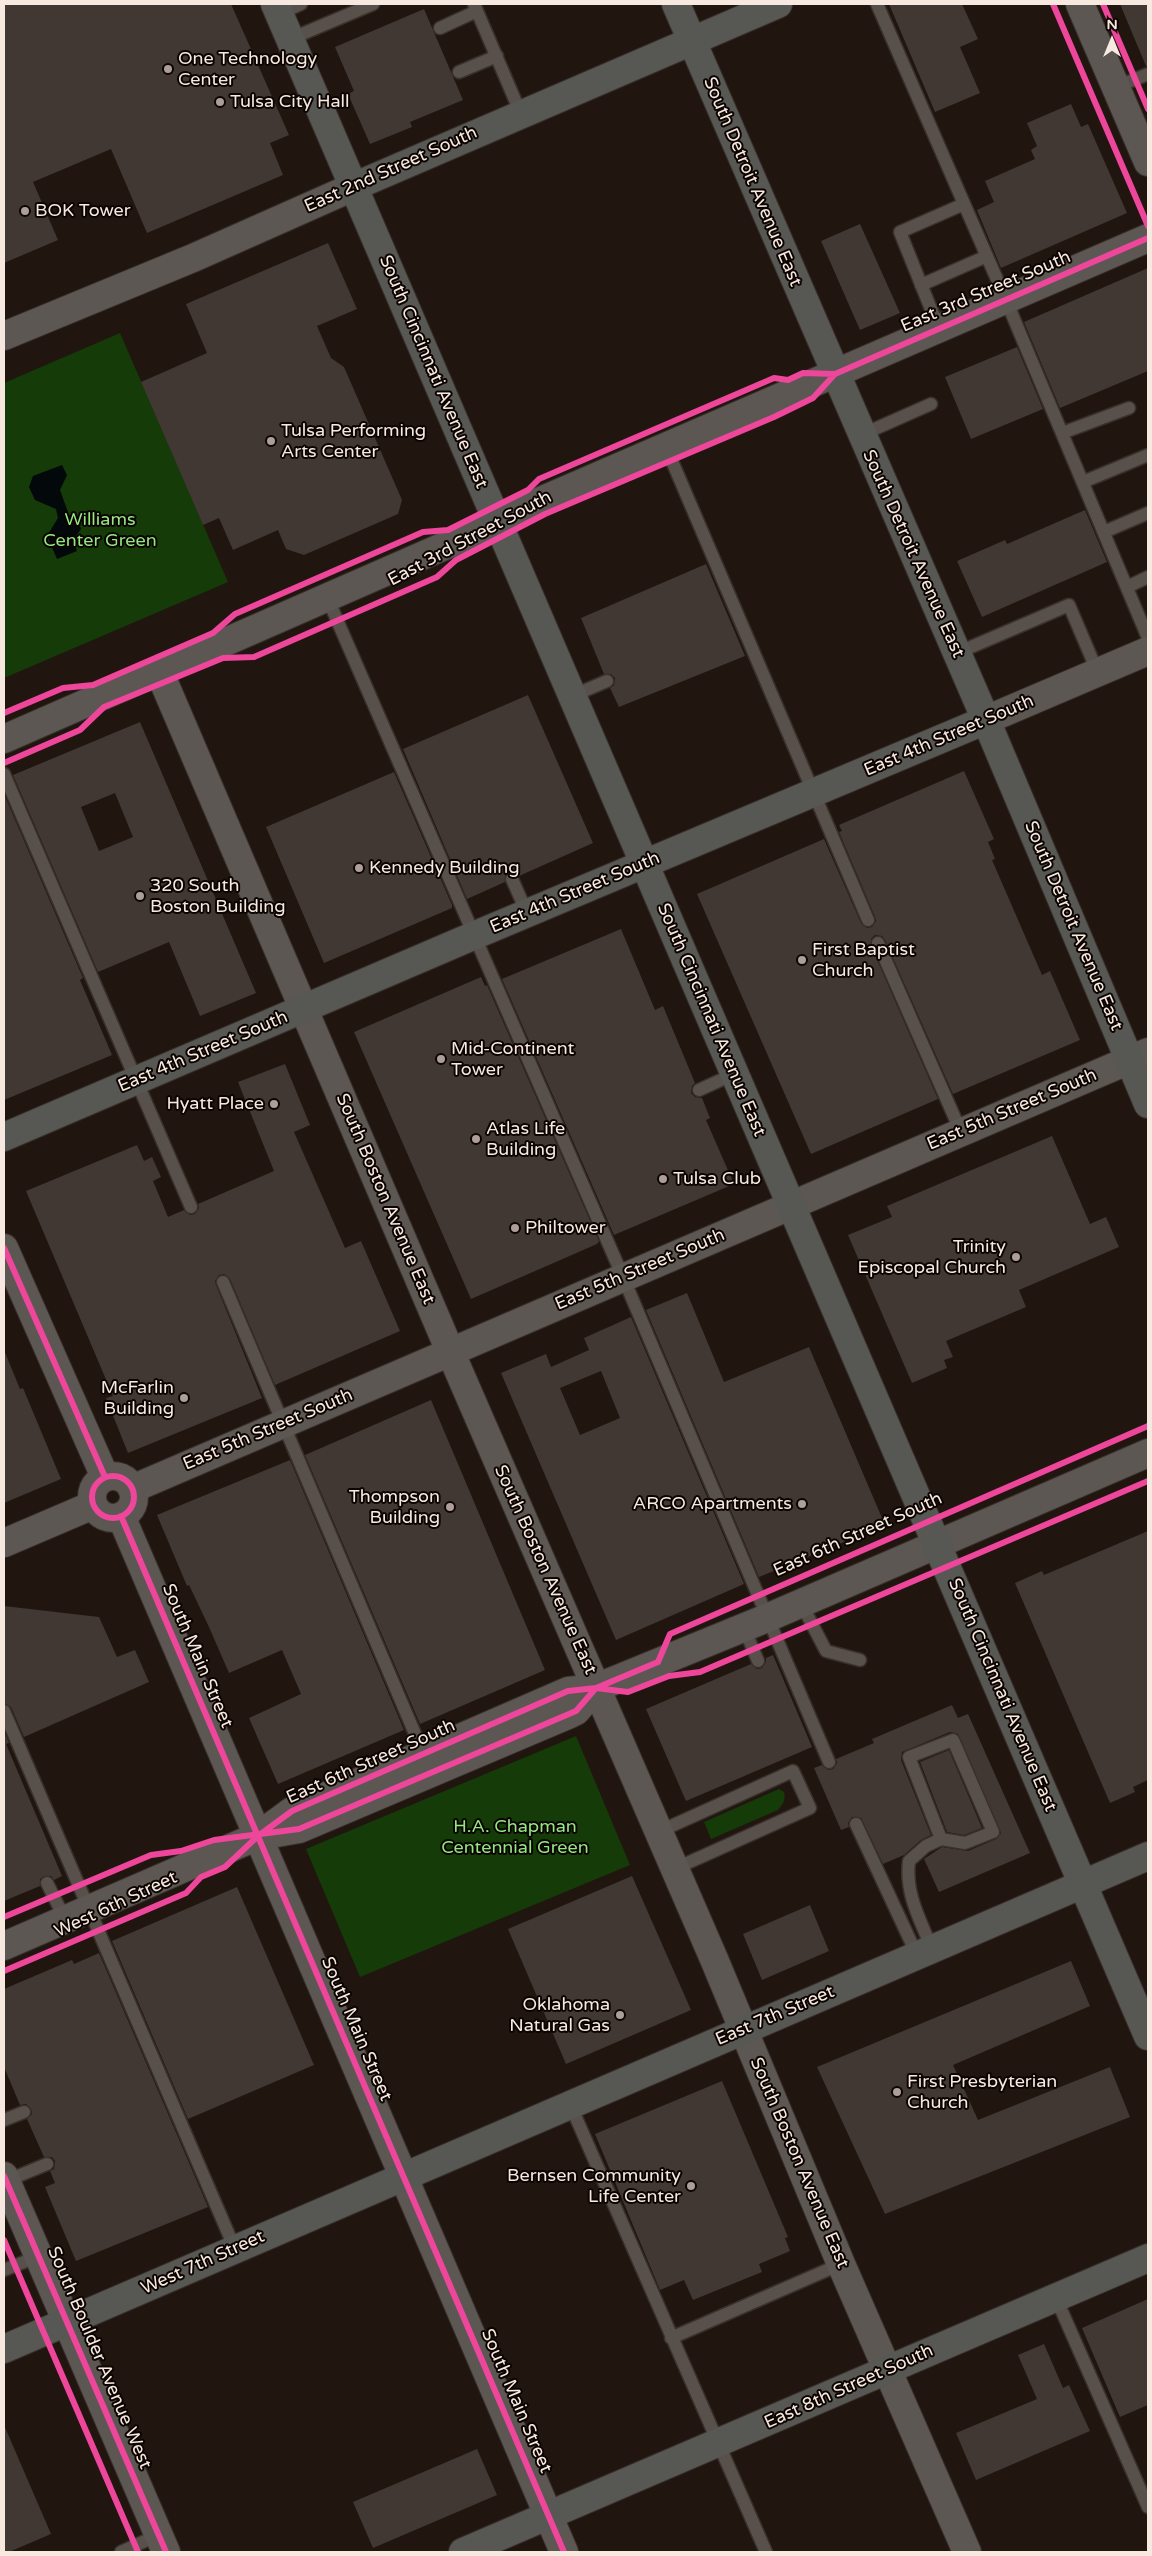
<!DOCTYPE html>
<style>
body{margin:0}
#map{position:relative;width:1152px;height:2556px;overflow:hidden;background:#21160f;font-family:"Varela Round",sans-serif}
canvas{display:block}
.frame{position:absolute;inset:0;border:5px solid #f8e9e0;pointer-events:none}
.north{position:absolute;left:1087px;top:15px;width:50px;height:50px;-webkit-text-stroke:4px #0b0401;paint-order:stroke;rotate:0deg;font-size:14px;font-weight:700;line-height:20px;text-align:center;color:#f8e9e0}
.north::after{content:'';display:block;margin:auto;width:18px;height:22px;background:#f8e9e0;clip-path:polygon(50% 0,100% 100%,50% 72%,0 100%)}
</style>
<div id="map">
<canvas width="1152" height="2556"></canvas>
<div class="frame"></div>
<div class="north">N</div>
</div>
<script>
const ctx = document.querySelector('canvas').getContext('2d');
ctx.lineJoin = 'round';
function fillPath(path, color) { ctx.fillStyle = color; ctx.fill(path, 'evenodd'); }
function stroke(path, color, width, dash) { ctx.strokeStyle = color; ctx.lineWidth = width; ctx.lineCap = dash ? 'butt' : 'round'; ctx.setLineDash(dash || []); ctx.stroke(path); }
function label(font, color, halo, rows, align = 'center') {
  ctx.font = font + ' "Varela Round",sans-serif'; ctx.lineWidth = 4; ctx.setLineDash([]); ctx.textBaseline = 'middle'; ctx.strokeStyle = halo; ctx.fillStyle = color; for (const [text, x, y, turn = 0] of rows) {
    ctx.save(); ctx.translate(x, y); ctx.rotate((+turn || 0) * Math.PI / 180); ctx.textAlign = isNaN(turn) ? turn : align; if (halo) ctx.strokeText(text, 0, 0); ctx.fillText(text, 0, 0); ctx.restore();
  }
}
const green = new Path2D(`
 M120 333 228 582 4 678V383Z
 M576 1736 630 1865 360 1977 306 1849Z
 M779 1789 784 1792C786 1800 783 1804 778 1810L711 1839 704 1822Z`);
const water = new Path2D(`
 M62 465 67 475 60 490 69 515 78 521 81 529 73 540 77 551 57 559 47 536 58 518 56 509 35 500 29 487 33 476Z`);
const building = new Path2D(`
 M4 4H231L289 135 270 143 283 175 147 233 111 149 33 182 58 240 4 263Z
 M889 4H962L978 39 960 47 980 93 935 112Z
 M1120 4H1148V66H1146Z
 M424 9 463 100 410 122 412 127 370 144 348 94 354 91 335 47Z
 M1071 104 1081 127 1088 124 1127 213 1001 268 977 210 994 202 985 181 1035 159 1031 150 1037 146 1027 123Z
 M860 224 900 313 860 330 821 241Z
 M328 243 357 309 317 326 331 358 344 367 402 500 398 514 304 555 286 549 278 530 233 550 219 518 203 525 141 382 207 353 186 304Z
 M1148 268V371L1060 408 1024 322Z
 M1017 347 1043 409 971 439 945 377Z
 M1085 510 1107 562 982 617 957 561 1005 540 1007 544Z
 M706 564 745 656 619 707 610 688 614 685 615 678 611 674H604L581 618Z
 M528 695 593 843 519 876 516 872 509 871 505 875V882L467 899 403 749Z
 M140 722 256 993 200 1016 169 942 98 972 13 775ZM115 793 133 837 99 851 81 807Z
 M964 771 994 839 988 842 995 859 992 860 1042 975 1050 971 1080 1040 953 1094 885 940 882 936 875 935 871 939V946L938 1099 811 1154 697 894 824 839 861 923 867 928 872 927 876 921 875 917 839 832 842 831 839 825Z
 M394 772 452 905V908L324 963 266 827Z
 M4 794 83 978 80 980 112 1055 4 1100Z
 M621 929 655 1010 663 1006 695 1083 692 1086 691 1093 695 1097 702 1098 710 1118 706 1120 734 1184 614 1235 502 979Z
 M481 977 485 986 487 985 599 1241 597 1244 471 1299 354 1032Z
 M285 1064 310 1125 294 1132 345 1248 361 1241 400 1331 275 1385 230 1279 224 1274 219 1275 215 1281 216 1285 262 1398 128 1453 106 1398 113 1396 26 1191 137 1145 144 1161 152 1157 161 1177 153 1181 168 1217 184 1210 190 1215 195 1214 199 1208 198 1204 274 1171 238 1082Z
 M1052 1136 1090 1224 1106 1217 1119 1247 1019 1290 1026 1307 946 1341 953 1357 944 1360 947 1368 912 1383 848 1235 892 1217 887 1206Z
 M687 1293 724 1382 809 1347 885 1525 759 1577 646 1310Z
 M631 1317 744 1584 616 1640 501 1373 546 1354 551 1367 589 1350 584 1338ZM601 1371 620 1418 580 1435 560 1388Z
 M4 1350 20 1389 23 1388 61 1479 4 1503Z
 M431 1400 545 1670 420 1724 305 1455Z
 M290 1460 404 1730 278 1784 249 1718 301 1694 282 1650 229 1673 209 1627 189 1585 187 1586 157 1515Z
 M1148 1531V1780L1133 1787 1135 1792 1110 1803 1015 1583 1042 1571 1044 1575Z
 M4 1606 99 1617 117 1657 135 1650 149 1682 24 1737 11 1707 4 1703Z
 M773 1655 812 1747 686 1801 646 1709 751 1664 757 1669 762 1668 766 1662V1658Z
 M952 1705 958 1718 968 1714 1030 1853 939 1892 924 1859 942 1847 968 1851 996 1839 1001 1833 958 1734 950 1732 902 1752 901 1760 931 1835 921 1840 904 1855 883 1864 861 1818 852 1817 848 1823 849 1827 841 1830 814 1768 822 1765 828 1770 833 1769 837 1763 836 1759 874 1743 872 1739Z
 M4 1731 9 1743 6 1744 62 1876 54 1880 51 1876H44L40 1879V1886L4 1901Z
 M949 1750 982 1828 964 1835 947 1832 920 1762Z
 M632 1876 691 2010 566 2064 508 1929Z
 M237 1887 314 2065 188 2119 112 1941Z
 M810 1905 829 1951 762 1980 743 1934Z
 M99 1953 208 2207 76 2261 45 2187 55 2183 50 2171 54 2169 55 2161 52 2157H44L27 2119 32 2114 31 2109 26 2104 20 2105 4 2067V1989L72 1960 74 1964Z
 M1071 1961 1090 2006 953 2065 978 2120 1110 2067 1130 2117 885 2214 817 2067Z
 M722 2081 788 2237 785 2238 790 2251 759 2264 762 2272 693 2300 684 2280 660 2290 595 2134Z
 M1148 2299V2405L1120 2417 1082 2328Z
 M1044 2344 1063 2388 1069 2385 1090 2431 976 2480 956 2433 1037 2399 1018 2355Z
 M4 2425 51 2534 9 2552H4Z
 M477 2449 497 2495 373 2548 353 2502Z`);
const lane = new Path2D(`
 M474 4 521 114
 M877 4 1006 300 1148 638
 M279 14 301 4
 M440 28 477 11
 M290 39 373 4
 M459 72 497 56
 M1116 87 1148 74
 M921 285 987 256
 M939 329 900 232 964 204
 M1062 433 1129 408
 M861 435 931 404
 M666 447 868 920
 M1083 482 1148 455
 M1104 532 1148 513
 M1127 587 1148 577
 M327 597 623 1277 829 1762
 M957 653 1069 605 1098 673
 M572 696 607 681
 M4 774 191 1207
 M512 879 527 913
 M878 943 961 1132
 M699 1090 734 1074
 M223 1282 424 1755
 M801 1603 826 1651 860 1660
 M744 1628 758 1661
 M4 1711 235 2249
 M856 1824 917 1955
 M658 1832 793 1771 810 1808 674 1869
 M47 1883 65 1919
 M932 1949C920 1919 905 1894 909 1861L926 1846 941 1839 965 1843 993 1832 953 1740 909 1757 941 1839
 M570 2104 766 2552
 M4 2120 24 2112
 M6 2181 47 2164
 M4 2270 39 2256
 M1056 2298 1148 2507
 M671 2338 841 2264
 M121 2552 158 2535`);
const secondary = new Path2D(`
 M1080 4 1148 162
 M4 336 193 258 353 187
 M159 671 450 1351 714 1959 841 2264 967 2552
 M986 720 1148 651
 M4 739 497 523 531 505 1148 238
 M4 1248 105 1477
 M92 1497a21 21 0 1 1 42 0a21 21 0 1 1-42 0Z
 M132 1489 1148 1052
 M121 1516 564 2552
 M4 1543 93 1505
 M265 1835 299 1829 570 1714 576 1711 596 1688
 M4 1946 258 1836 292 1811 568 1691 596 1688 767 1618 1148 1453
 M4 2176 166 2552`);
const primary = new Path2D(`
 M275 4 1148 2036
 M676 4 986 720 1148 1104
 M353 187 778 4
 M4 1137 473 936 986 720
 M4 2349 1148 1856
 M463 2552 1148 2258`);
const cycleway = new Path2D(`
 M1053 4 1148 226
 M1103 4 1148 109
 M4 713 63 688 93 685 213 633 235 614 423 532 448 530 528 490 539 479 774 378 788 380 803 373 835 374 1148 238
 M4 763 80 730 104 707 223 658 254 657 437 577 456 560 545 514 774 417 813 398 835 374
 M4 1248 105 1477
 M92 1497a21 21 0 1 1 42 0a21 21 0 1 1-42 0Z
 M121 1516 564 2552
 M4 1917 151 1855 181 1851 214 1840 299 1829 576 1711 596 1688 658 1662 670 1634 1148 1426
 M4 1971 186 1893 201 1877 225 1867 258 1836 292 1811 568 1691 596 1688 628 1692 669 1676 700 1672 1148 1481
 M4 2176 166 2552
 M4 2240 138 2552`);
const markers = [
 [168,69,5,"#ad9f97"],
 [220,102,5,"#ad9f97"],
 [25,211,5,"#ad9f97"],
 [271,441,5,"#ad9f97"],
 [359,868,5,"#ad9f97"],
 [140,896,5,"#ad9f97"],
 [802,960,5,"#ad9f97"],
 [441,1059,5,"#ad9f97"],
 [274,1104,5,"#ad9f97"],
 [476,1139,5,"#ad9f97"],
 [663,1179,5,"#ad9f97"],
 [515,1228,5,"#ad9f97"],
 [1016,1257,5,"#ad9f97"],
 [184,1398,5,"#ad9f97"],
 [802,1504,5,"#ad9f97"],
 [450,1507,5,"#ad9f97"],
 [620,2015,5,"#ad9f97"],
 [897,2092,5,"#ad9f97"],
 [691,2186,5,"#ad9f97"]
];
const poiNames = [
 ["One Technology",178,59],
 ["Center",178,80],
 ["Tulsa City Hall",230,102],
 ["BOK Tower",35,211],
 ["Tulsa Performing",281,431],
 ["Arts Center",281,452],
 ["Kennedy Building",369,868],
 ["320 South",150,886],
 ["Boston Building",150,907],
 ["First Baptist",812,950],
 ["Church",812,971],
 ["Mid-Continent",451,1049],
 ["Tower",451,1070],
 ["Hyatt Place",264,1104,"right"],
 ["Atlas Life",486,1129],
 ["Building",486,1150],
 ["Tulsa Club",673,1179],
 ["Philtower",525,1228],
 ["Trinity",1006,1247,"right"],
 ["Episcopal Church",1006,1268,"right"],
 ["McFarlin",174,1388,"right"],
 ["Building",174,1409,"right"],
 ["Thompson",440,1497,"right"],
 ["Building",440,1518,"right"],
 ["ARCO Apartments",792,1504,"right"],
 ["Oklahoma",610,2005,"right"],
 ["Natural Gas",610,2026,"right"],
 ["First Presbyterian",907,2082],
 ["Church",907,2103],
 ["Bernsen Community",681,2176,"right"],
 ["Life Center",681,2197,"right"]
];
const streetNames = [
 ["East 2nd Street South",391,170,-24],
 ["South Detroit Avenue East",752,182,67],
 ["East 3rd Street South",986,292,-23],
 ["South Cincinnati Avenue East",433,372,67],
 ["East 3rd Street South",470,539,-28],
 ["South Detroit Avenue East",913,554,66],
 ["East 4th Street South",949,736,-23],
 ["East 4th Street South",575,893,-23],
 ["South Detroit Avenue East",1073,926,67],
 ["South Cincinnati Avenue East",711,1020,67],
 ["East 4th Street South",203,1052,-23],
 ["East 5th Street South",1012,1110,-23],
 ["South Boston Avenue East",385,1199,67],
 ["East 5th Street South",640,1270,-23],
 ["East 5th Street South",268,1430,-23],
 ["East 6th Street South",858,1535,-24],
 ["South Boston Avenue East",545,1570,66],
 ["South Main Street",197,1656,67],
 ["South Cincinnati Avenue East",1002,1695,67],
 ["East 6th Street South",371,1762,-24],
 ["West 6th Street",116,1905,-25],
 ["East 7th Street",775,2016,-23],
 ["South Main Street",356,2029,67],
 ["South Boston Avenue East",799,2163,67],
 ["West 7th Street",203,2263,-24],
 ["South Boulder Avenue West",99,2358,67],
 ["East 8th Street South",849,2387,-24],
 ["South Main Street",516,2401,67]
];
const parkNames = [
 ["Williams",100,520],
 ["Center Green",100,541],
 ["H.A. Chapman",515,1827],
 ["Centennial Green",515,1848]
];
fillPath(green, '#143b08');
fillPath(water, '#03080a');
fillPath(building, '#413733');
stroke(lane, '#39302c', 15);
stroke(secondary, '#39302c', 30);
stroke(primary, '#39302c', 30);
stroke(lane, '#58504a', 12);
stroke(secondary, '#5c5753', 28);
stroke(primary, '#575753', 28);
stroke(cycleway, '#ed469a', 6);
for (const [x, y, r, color] of markers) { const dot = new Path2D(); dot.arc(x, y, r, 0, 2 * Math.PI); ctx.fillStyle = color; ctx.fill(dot); stroke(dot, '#0b0401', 2); }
label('18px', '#f8e9e0', '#0b0401', poiNames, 'left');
label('18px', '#f8e9e0', '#0b0401', streetNames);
label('18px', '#94e783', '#0b0401', parkNames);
</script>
